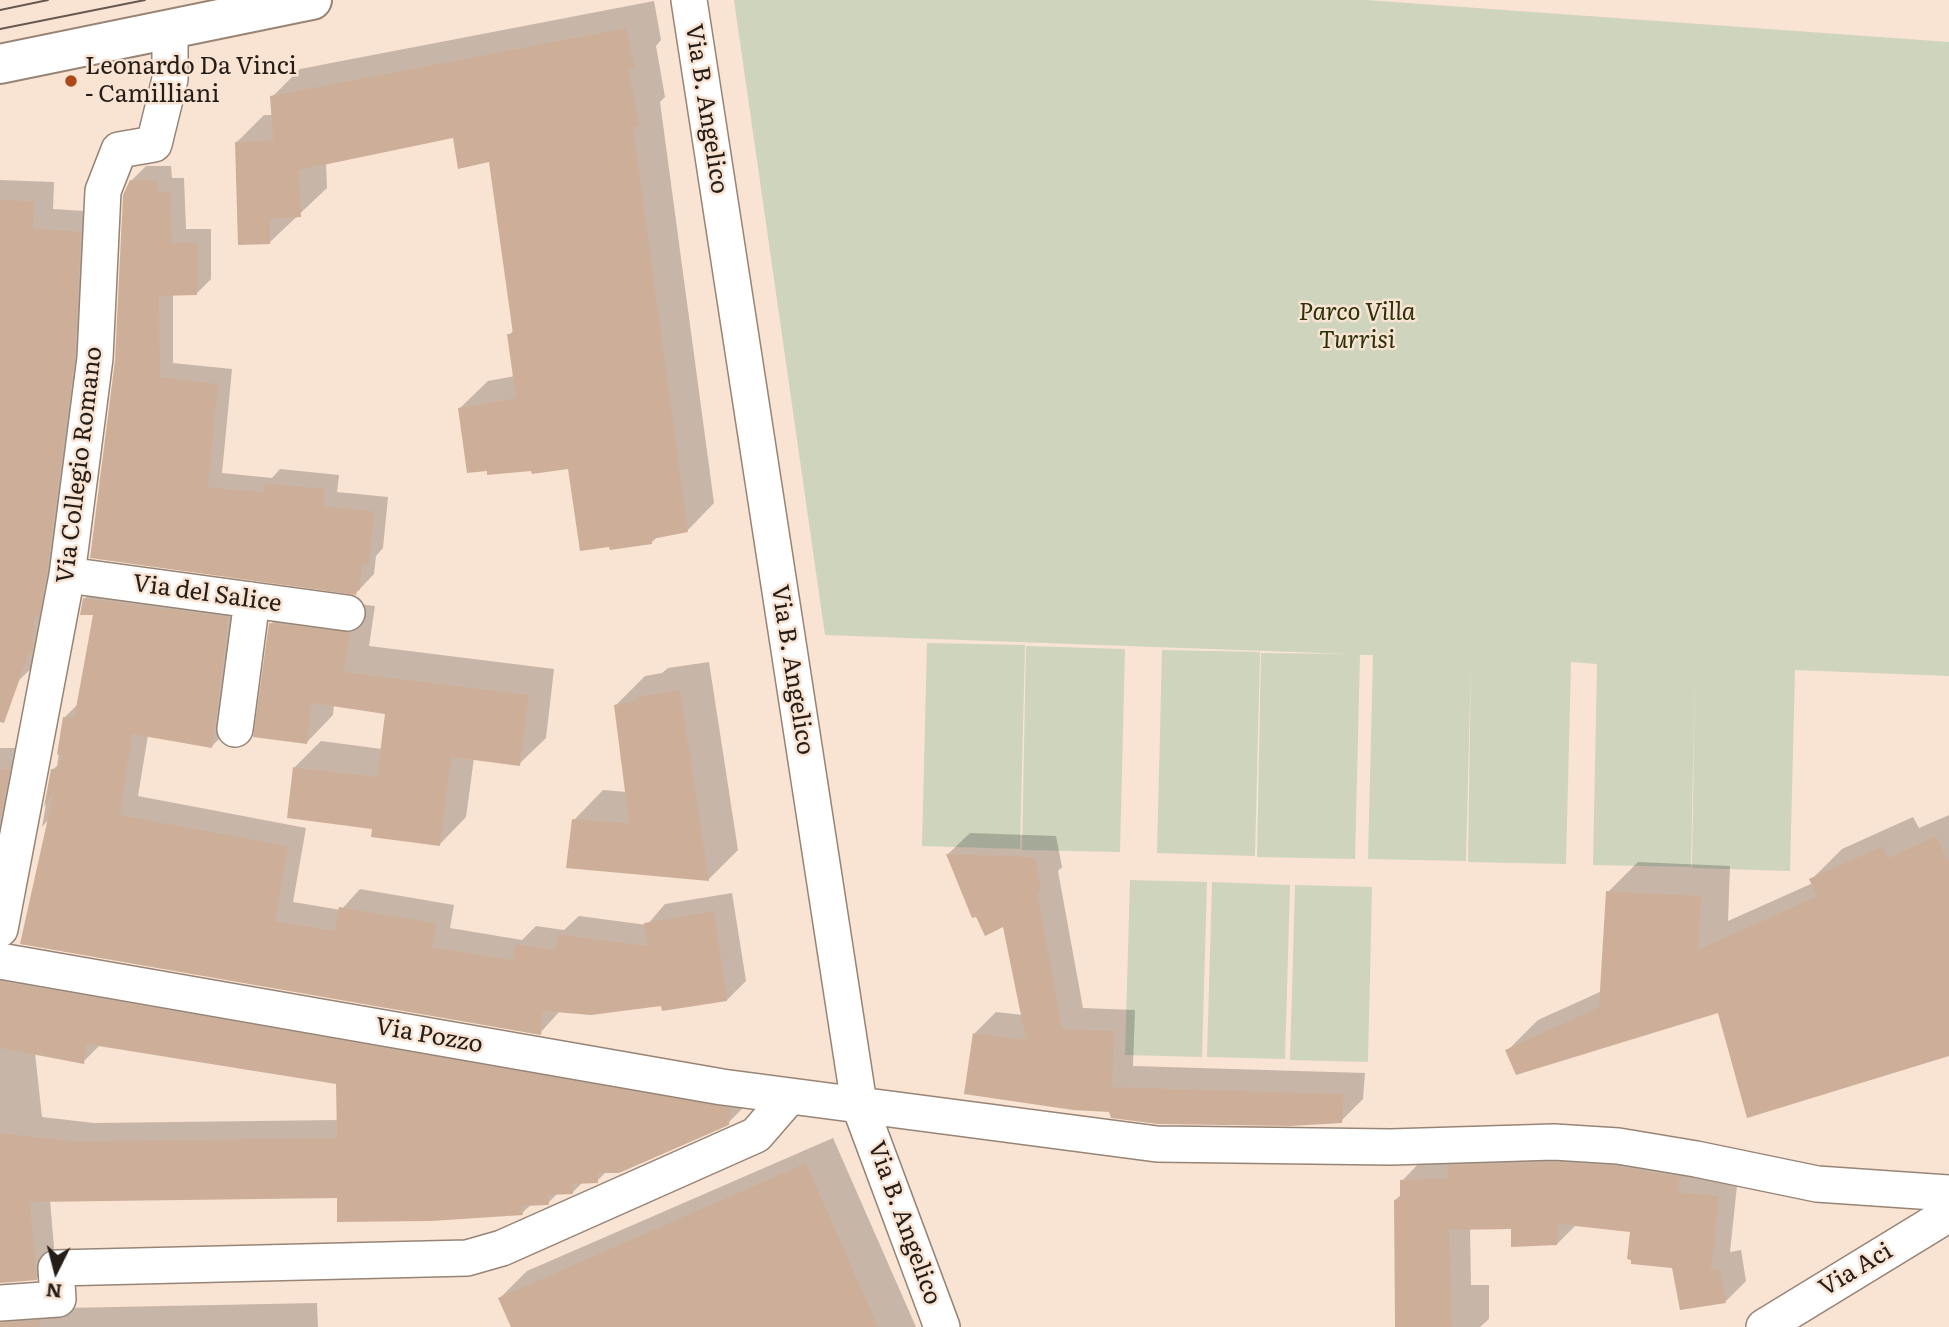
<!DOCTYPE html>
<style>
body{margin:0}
#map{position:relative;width:1949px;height:1327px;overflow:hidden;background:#f9e3d3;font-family:Literata,serif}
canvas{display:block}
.north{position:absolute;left:21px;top:1236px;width:70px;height:70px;-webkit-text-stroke:5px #f9e3d3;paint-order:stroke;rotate:186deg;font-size:19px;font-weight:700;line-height:28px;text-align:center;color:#251d17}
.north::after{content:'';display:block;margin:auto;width:24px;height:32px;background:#251d17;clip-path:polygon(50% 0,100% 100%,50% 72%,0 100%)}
</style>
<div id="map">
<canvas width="1949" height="1327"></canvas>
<div class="north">N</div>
</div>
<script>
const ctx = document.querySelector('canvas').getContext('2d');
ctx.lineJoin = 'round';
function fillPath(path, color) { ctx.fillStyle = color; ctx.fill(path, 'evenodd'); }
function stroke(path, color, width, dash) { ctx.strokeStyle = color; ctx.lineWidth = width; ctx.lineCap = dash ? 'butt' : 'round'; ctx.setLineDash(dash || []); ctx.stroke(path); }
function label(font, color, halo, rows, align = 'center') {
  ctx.font = font + ' Literata,serif'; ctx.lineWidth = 5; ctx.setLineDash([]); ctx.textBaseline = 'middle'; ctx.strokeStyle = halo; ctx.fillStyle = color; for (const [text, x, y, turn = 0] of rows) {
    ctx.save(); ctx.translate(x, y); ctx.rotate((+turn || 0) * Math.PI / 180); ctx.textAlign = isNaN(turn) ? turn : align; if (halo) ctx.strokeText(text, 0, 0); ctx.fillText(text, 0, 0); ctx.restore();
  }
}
const green = new Path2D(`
 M734 0H1366L1949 42V676L1795 670 1790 871 1692 868 1695 667 1691 867 1593 865 1597 664 1571 662 1566 864 1468 862 1471 659 1466 861 1368 859 1373 655H1360L1355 859 1257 857 1261 653 1348 654 825 635Z
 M927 643 1025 645 1020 849 922 846Z
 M1026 646 1125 649 1120 852 1022 850Z
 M1162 650 1260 652 1255 856 1157 853Z
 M1130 880 1207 882 1202 1057 1125 1055Z
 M1212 882 1290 885 1285 1059 1207 1057Z
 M1295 885 1372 887 1368 1062 1290 1060Z`);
const shadow = new Path2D(`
 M654 1 661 40 656 46 665 97 660 102 714 503 687 531 658 536 651 543 569 467 460 408 488 381 515 376 509 335 515 329 490 160 455 136 326 163 327 188 270 242 237 142 264 115H273L272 97 300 69Z
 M146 166H171L172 178H184L186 229H211V279L197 293 173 294V363L232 369 222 473 272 478 280 469 339 475 337 492 388 497 383 548 376 556 374 574 355 594 91 556 117 361 131 181Z
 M0 180 54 182 53 209 100 212 38 662 17 682 0 680Z
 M104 579 248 599 231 727 212 746 148 735 138 796 306 828 293 902 341 910 360 889 454 905 450 928 522 940 536 926 564 930 579 916 647 925 665 904 732 893 746 981 727 1000 560 1011 540 1033 22 943 49 819 42 827 52 770 57 766 64 718 79 703 95 613 85 598Z
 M297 597 375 606 369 646 554 669 546 738 519 764 474 758 466 817 440 844 374 827 295 767 321 741 382 749 387 712 334 704 333 715 307 742 271 624Z
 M709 662 738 850 709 879 574 820 603 790 627 792 616 705 645 676 662 673 668 668Z
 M0 748H30L0 884Z
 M1949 815V1054L1719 1011 1507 1051 1538 1020 1602 991 1608 892 1638 862 1730 866 1728 921 1813 883 1811 880 1842 849 1913 817 1919 828Z
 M970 833 1056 836 1062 867 1058 871 1083 1008 1135 1010 1133 1066 1365 1073 1363 1099 1341 1121 1110 1111 975 1033 996 1012 1023 1015 1004 924 948 854Z
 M0 961 747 1104 728 1123 607 1171 597 1181 583 1182 573 1192 558 1193 548 1203 532 1204 522 1213 339 1196 50 1200 55 1260 36 1279 0 1281ZM100 1045 338 1082V1120L94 1123 42 1117 35 1053 83 1062Z
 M833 1138 916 1327H513L500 1298 527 1271Z
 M1470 1146 1738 1176 1730 1252 1741 1250 1746 1281 1726 1301 1674 1267 1632 1231 1576 1225 1557 1244 1512 1227 1470 1228 1471 1285H1489V1319L1480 1327H1396L1395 1200 1402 1194V1181L1422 1160Z
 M0 1291 64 1308 317 1303 318 1327H0Z`);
const building = new Path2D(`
 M626 28 635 69 629 70 639 126 633 127 688 532 652 539V544L610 550 609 547 580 551 568 469 532 474 531 471 487 475V471L467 473 458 408 516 398 507 334H513L489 162 458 169 453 138 299 170 301 217 270 219V244L238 245 235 142 273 140 270 96Z
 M130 180H157L158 192H170L172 243H197V295L159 296 160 377 218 384 208 487 263 492 264 483 325 489 323 506 374 511 369 565 362 564 360 590H357L356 595 90 558 115 360 123 195Z
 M0 200 34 201 33 228 81 232 75 356 47 572 39 616H34L32 654 29 653 4 723 0 722Z
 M83 598 229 617 212 748 132 734 120 815 288 846 275 921 335 931 339 907 436 923 432 947 513 960 515 944 555 950 558 934 648 946 644 923 714 911 727 1001 662 1011 661 1006 591 1015 543 1011 541 1035 20 944 54 791 44 807 51 769H58L61 756 57 754 63 717 74 719 93 615H80Z
 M269 623 350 632 344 672 529 695 520 766 451 757 440 846 371 837 372 829 287 818 293 767 377 777 385 714 312 703 307 744 253 737Z
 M680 690 709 881 566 868 572 819 629 823 614 705 637 701 636 697Z
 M0 769H10L0 821Z
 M1936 836 1949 862V1056L1747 1118 1718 1013 1516 1075 1505 1050 1599 1007 1606 891 1701 896 1698 950 1817 896 1809 879 1883 846 1888 858Z
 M946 854 1035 857 1041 890 1037 891 1062 1029 1114 1031 1112 1087 1344 1094 1342 1123 1290 1126 1158 1124 1111 1118 1109 1112 1073 1110 964 1094 973 1033 1026 1040 1003 927 985 936 976 917 972 918Z
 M0 981 731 1108 729 1125 619 1173H598V1183L572 1184 573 1194 548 1195 549 1205 522 1206 523 1215 431 1221 337 1222V1198L30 1202 37 1280 0 1283V1133L74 1141 337 1138 336 1084 86 1044 84 1064 0 1048Z
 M1554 1162 1616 1166 1680 1177 1678 1192 1719 1196 1711 1271 1720 1269 1726 1303 1680 1310 1672 1268 1631 1264V1260L1627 1259 1630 1232 1557 1224V1245L1511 1247V1229L1449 1230 1452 1327H1395L1394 1200 1400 1199V1180L1448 1178V1165Z
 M806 1163 878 1327H511L498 1298Z
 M40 1320V1327H0V1323Z`);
const street = new Path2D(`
 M689 0 859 1104 942 1327
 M67 575 347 613
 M235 729 252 600
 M0 929 67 575 95 358 103 191 119 150 154 144 170 79V30
 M0 961 722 1087 1157 1144 1391 1147 1554 1142 1618 1146 1696 1159 1817 1184 1949 1193
 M0 1303 58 1299 56 1268 467 1258 502 1248 756 1135 789 1097
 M1764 1327 1949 1214`);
const secondary = new Path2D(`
 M0 64 312 0`);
const tram = new Path2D(`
 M0 10 48 0
 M0 29 145 0`);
const markers = [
 [71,81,7,"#ac471a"]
];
const poiNames = [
 ["Leonardo Da Vinci",85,67],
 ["- Camilliani",85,95]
];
const streetNames = [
 ["Via B. Angelico",706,109,81],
 ["Via Collegio Romano",80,465,-83],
 ["Via del Salice",207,594,8],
 ["Via B. Angelico",792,670,81],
 ["Via Pozzo",429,1036,10],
 ["Via B. Angelico",904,1223,70],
 ["Via Aci",1856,1270,-31]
];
const parkNames = [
 ["Parco Villa",1357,313],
 ["Turrisi",1357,341]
];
fillPath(green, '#cfd4bd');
fillPath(shadow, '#0003');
fillPath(building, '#cdaf99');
stroke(street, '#988475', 38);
stroke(secondary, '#988475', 42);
stroke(street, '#fff', 35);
stroke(secondary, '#fff', 38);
stroke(tram, '#64584f', 2);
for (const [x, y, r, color] of markers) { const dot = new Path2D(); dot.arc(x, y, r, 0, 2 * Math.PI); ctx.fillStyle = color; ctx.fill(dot); stroke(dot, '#f9e3d3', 2.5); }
label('24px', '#251d17', '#f9e3d3', poiNames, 'left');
label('24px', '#251d17', '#f9e3d3', streetNames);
label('italic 24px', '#2b3108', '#f9e3d3', parkNames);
</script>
